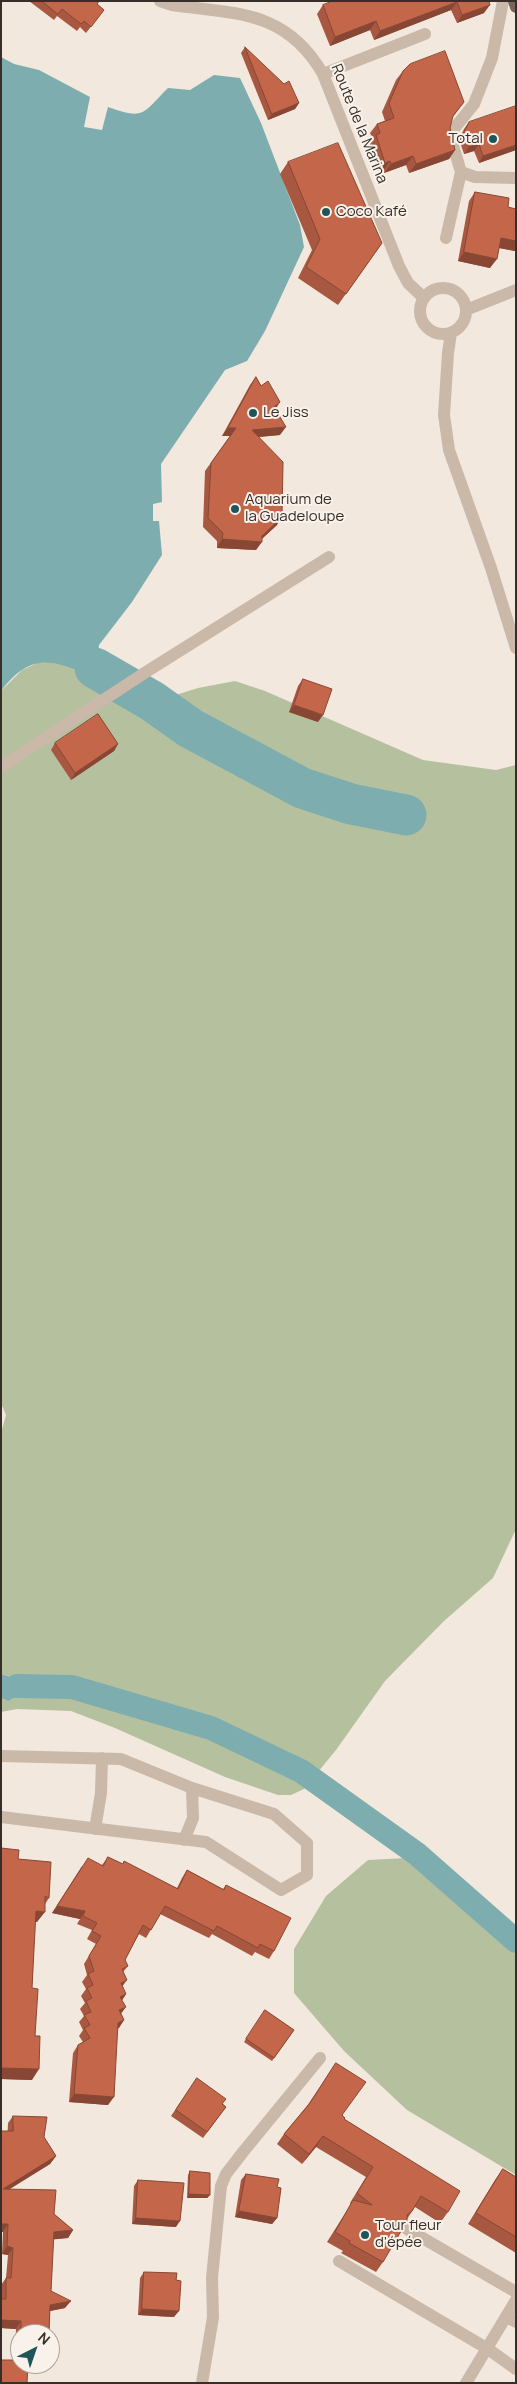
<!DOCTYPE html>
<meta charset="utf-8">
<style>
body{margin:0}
#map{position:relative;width:517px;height:2384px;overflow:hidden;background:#f2e8dd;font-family:Manrope,sans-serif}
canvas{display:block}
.frame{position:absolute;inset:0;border:2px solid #372d29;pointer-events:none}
.north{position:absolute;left:10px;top:2324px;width:50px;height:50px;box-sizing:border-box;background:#f9f2ea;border:1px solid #aba39d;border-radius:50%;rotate:41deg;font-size:14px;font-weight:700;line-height:20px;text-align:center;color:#372d29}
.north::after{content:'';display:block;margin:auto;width:18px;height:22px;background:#1f5558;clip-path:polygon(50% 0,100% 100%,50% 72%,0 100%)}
</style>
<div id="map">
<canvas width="517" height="2384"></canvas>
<div class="frame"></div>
<div class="north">N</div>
</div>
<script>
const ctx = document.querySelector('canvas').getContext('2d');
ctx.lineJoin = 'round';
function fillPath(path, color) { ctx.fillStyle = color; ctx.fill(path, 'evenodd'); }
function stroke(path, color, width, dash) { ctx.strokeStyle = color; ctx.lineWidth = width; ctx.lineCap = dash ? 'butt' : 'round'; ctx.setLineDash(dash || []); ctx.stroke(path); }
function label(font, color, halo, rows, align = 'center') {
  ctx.font = font + ' Manrope,sans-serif'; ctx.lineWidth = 4; ctx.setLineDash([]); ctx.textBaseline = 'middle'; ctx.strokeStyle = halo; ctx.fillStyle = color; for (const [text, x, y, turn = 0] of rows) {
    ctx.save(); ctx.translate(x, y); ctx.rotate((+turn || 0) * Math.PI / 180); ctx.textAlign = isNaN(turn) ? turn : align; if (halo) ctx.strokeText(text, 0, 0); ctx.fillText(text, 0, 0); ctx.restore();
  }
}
const green = new Path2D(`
 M39 662H58L78 671 131 704H147L198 688 235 681 265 691 423 760 496 770 516 765V1529L493 1578 444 1621 385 1681 336 1750 304 1789 291 1795H278L225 1777 115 1728 71 1711 17 1709 1 1712V1698L8 1701 14 1678 1 1674V1433L6 1415 1 1403V691L22 670Z
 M406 1858 435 1873 516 1945V2175L407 2110 344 2051 294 1993V1949L326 1896 368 1860Z`);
const water = new Path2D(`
 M1 57 14 64 39 70 90 97 84 127 102 130 108 107C145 120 142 114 168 88L190 90 214 75 240 78 261 123 300 225 304 247 265 331 247 361 225 370 161 464 162 502 153 504V521H159L162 555 132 602 99 645 98 655 103 662 87 675C50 657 28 655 1 691Z
 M1 1674 14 1678 18 1695 8 1701 1 1698Z`);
const canal = new Path2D(`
 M17 1686 72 1687 211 1728 301 1771 417 1854 516 1941`);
const river = new Path2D(`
 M95 668 152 701 190 728 302 788 351 804 406 815`);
const service = new Path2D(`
 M323 74 425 34
 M461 172 475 177 516 178
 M446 238 461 172 451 139 453 130 474 104 492 58 503 1
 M1 767 146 672 329 557
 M1 1756 121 1759 192 1788 274 1814 307 1843V1875L281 1890 206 1842 1 1817
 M95 1829 101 1793 102 1758
 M184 1840 193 1818 192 1788
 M506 2317 516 2322`);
const minor = new Path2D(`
 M160 1 172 5C237 14 286 10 323 74L399 266 408 283 424 298
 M420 311a23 23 0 1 1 46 0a23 23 0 1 1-46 0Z
 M466 310 516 290
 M451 333 448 353 444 415 449 450 491 568 516 648
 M407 2229 516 2292
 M339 2261 488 2349 516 2369
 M202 2383 213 2317 212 2278 221 2186 226 2174 243 2152 320 2058
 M466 2383 516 2300`);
const primary = new Path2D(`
 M514 1 516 7`);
const wall = new Path2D(`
 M29 1H99L97 4 104 10 86 33 80 27 77 31 57 16 54 20Z
 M489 1 484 13 457 23 451 10 374 40 370 30 330 46 317 14 323 5Z
 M245 47 299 103 295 109 268 120 241 53Z
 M403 71 464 102 452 118 450 128 455 150 449 159 409 173 406 165 384 173 383 171 379 172 369 144 373 139 370 133 377 124 385 121 382 112 396 80Z
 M469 122 516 150 479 163 474 151 464 154 459 139 464 129Z
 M288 162 382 243 338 305 298 278 312 250 280 174Z
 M475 192 508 207 515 251 499 248 490 268 458 261 469 201Z
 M256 377 275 409 280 435 259 437 277 525 262 539 256 550 217 548V541L203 527 205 471 230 436H222L250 385Z
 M303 679 318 722 289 712 298 686Z
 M55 743 118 744 114 751 71 780 51 750Z
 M1 1848 18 1859 49 1898 45 1904 37 1922H35L32 1988 35 2036 32 2080 1 2079Z
 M108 1857 122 1864 177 1888 182 1878 187 1870 223 1889 226 1885 274 1951 269 1959 255 1952 252 1956 212 1934 209 1938 160 1914 146 1938 139 1934 125 1960 128 1966 123 1972 122 1986 126 1994 122 2000 121 2013 124 2020 118 2028 108 2105 69 2102 73 2053 78 2045 83 2042 79 2036 83 2030 79 2022 84 2016 80 2009 85 2003 81 1996 86 1989 82 1982 87 1975 84 1964 96 1944 87 1939 92 1930 77 1924 80 1919 52 1913 82 1866 102 1865Z
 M265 2010 294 2030 272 2061 244 2042Z
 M336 2063 342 2115 344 2120 448 2212 440 2223 415 2207 407 2219 383 2262 376 2272 341 2253 343 2251 327 2242 351 2204 350 2203 366 2177 316 2147 302 2164 277 2144 284 2134 307 2106Z
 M197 2078 226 2107 203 2138 171 2116Z
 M13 2116 44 2137 56 2156 50 2164 10 2189 54 2214 73 2230 68 2238 53 2239 51 2291 65 2308 50 2311 49 2334H20V2364L15 2360 16 2329 1 2328V2285L6 2278 8 2255 2 2254 8 2123Z
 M503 2169 516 2177V2253L468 2224 495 2180Z
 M190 2171 210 2195 207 2198H187L188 2175Z
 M246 2174 277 2187V2218L272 2224 235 2217 241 2180Z
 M138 2180 176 2227 132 2224 134 2186Z
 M144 2272 176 2280 174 2317 138 2315 140 2278Z`);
const shadedWall = new Path2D(`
 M457 2 451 10 374 40 380 31Z
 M490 5 484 13 457 23 462 15Z
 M376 21 370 30 330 46 335 37Z
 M299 103 295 109 268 120 272 114Z
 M479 144 474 151 464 154 469 147Z
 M516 145V150L479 163 483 156Z
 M455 150 449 159 409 173 416 164Z
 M413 156 406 165 384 173 391 164Z
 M390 161 383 171 379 172 385 163Z
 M501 238 516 241V249L515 251 494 247Z
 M464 252 497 259 490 268 458 261Z
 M280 402 275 410 274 407Z
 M286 427 280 435 246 438 252 430Z
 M228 428H236L230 436H222Z
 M282 517 277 525 259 541 262 542 256 550 217 548 222 539 262 536Z
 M294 705 323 715 318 722 289 712Z
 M118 744 114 751 71 780 75 773Z
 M57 1906 85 1911 80 1919 52 1913Z
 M36 1911 45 1912 37 1922H28Z
 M127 1980 121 1988V1983Z
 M126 1994 121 2002 120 1997Z
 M126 2007 120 2015 119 2010Z
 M124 2020 119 2028 112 2031 118 2023Z
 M1 2068 39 2069 32 2080 1 2079Z
 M74 2094 114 2097 108 2105 69 2102Z
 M323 2136 316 2147 302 2164 309 2154Z
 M56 2156 50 2164 1 2194 3 2189Z
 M189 2194 210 2195 207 2198H187Z
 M239 2211 277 2218 272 2224 235 2217Z
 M136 2218 180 2221 176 2227 132 2224Z
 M1 2224H8L3 2232H1Z
 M73 2230 68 2238 48 2240 54 2232Z
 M7 2246 13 2248 8 2255 2 2254Z
 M71 2301 65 2308 45 2312 50 2305Z
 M142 2309 179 2311 174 2317 138 2315Z
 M1 2320 21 2321 16 2329 1 2328Z`);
const building = new Path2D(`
 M42 1H99L97 4 104 10 91 27 84 21 81 24 62 9 58 14Z
 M333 1H489L490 5 462 15 457 2 380 31 376 21 335 37 323 5Z
 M245 47 284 84 289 81 299 103 272 114Z
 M445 51 464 102 453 116 450 128 455 150 416 164 413 156 391 164 390 161 385 163 376 135 380 133 377 124 394 118 389 103 403 71 410 64Z
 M516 106V145L483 156 479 144 469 147 464 132 469 122Z
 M338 143 382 243 346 294 306 267 320 239 288 162Z
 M475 192 509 198 508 207 516 209V241L501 238 497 259 464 252Z
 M256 377 261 386 268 381 280 402 274 407 286 427 252 430 283 462 282 517 262 536V542L222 539 223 533 208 518 211 463 236 428H228Z
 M303 679 332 689 323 715 294 705Z
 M98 714 118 744 75 773 55 743Z
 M1 1848 19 1850 18 1859 51 1862 49 1898 45 1896V1912L36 1911 32 1988 38 1989 35 2036H40L39 2069 1 2068Z
 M108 1857 123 1864 124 1861 178 1889 187 1870 224 1890 226 1885 291 1918 274 1951 260 1944 258 1948 217 1926 214 1931 165 1906 151 1930 143 1925 125 1960 128 1966 122 1969 127 1980 121 1983 126 1994 120 1997 126 2007 119 2010 124 2020 118 2023 114 2097 74 2094 78 2045 90 2038 84 2028 90 2025 84 2015 91 2012 86 2001 92 1998 87 1988 93 1985 88 1974 94 1971 89 1956 101 1936 92 1931 97 1923 83 1916 85 1911 57 1906 88 1858 103 1866Z
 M265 2010 294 2030 274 2058 246 2039Z
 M336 2063 366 2082 342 2115 345 2118 344 2119 460 2191 448 2212 421 2196 412 2211 407 2215V2221L383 2262 349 2243 350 2241 335 2232 353 2200 372 2205 357 2193 373 2167 323 2136 309 2154 284 2134 310 2103Z
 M197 2078 226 2099 222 2104 226 2107 207 2132 176 2110Z
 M13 2116 47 2117 44 2137 56 2156 3 2189 56 2190 54 2214 73 2230 54 2232 51 2291 71 2301 50 2305 49 2334H21V2321L1 2320V2299H6V2278H11L13 2248 7 2246 8 2224H1V2131H13Z
 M503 2169 516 2177V2237L476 2213Z
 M190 2171 210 2173V2195L189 2194Z
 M246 2174 279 2179 277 2187 281 2188 277 2218 239 2211Z
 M138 2180 184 2183 180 2221 136 2218Z
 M144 2272 177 2273 176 2280 181 2281 179 2311 142 2309Z
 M1 2360H20V2364H28L27 2383H1Z`);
const markers = [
 [493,139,5,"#1f5558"],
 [326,212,5,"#1f5558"],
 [253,413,5,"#1f5558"],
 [235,509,5,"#1f5558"],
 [365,2235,5,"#1f5558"]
];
const streetNames = [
 ["Route de la Marina",359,124,68]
];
const poiNames = [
 ["Total",483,139,"right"],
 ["Coco Kafé",336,212],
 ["Le Jiss",263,413],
 ["Aquarium de",245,500],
 ["la Guadeloupe",245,517],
 ["Tour fleur",375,2226],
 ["d'épée",375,2243]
];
fillPath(green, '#b5c19e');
fillPath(water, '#7dadae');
stroke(canal, '#7dadae', 24);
stroke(river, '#7dadae', 41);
stroke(service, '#cab8a9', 12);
stroke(minor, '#cab8a9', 12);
stroke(primary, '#79645a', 12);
fillPath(wall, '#a85840');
fillPath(shadedWall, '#884734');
fillPath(building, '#c3664a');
stroke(building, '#884734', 1);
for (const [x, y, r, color] of markers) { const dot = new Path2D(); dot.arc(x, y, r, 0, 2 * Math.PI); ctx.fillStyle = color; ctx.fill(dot); stroke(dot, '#f9f2ea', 2); }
label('15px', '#372d29', '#f9f2ea', streetNames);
label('15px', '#372d29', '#f9f2ea', poiNames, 'left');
</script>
